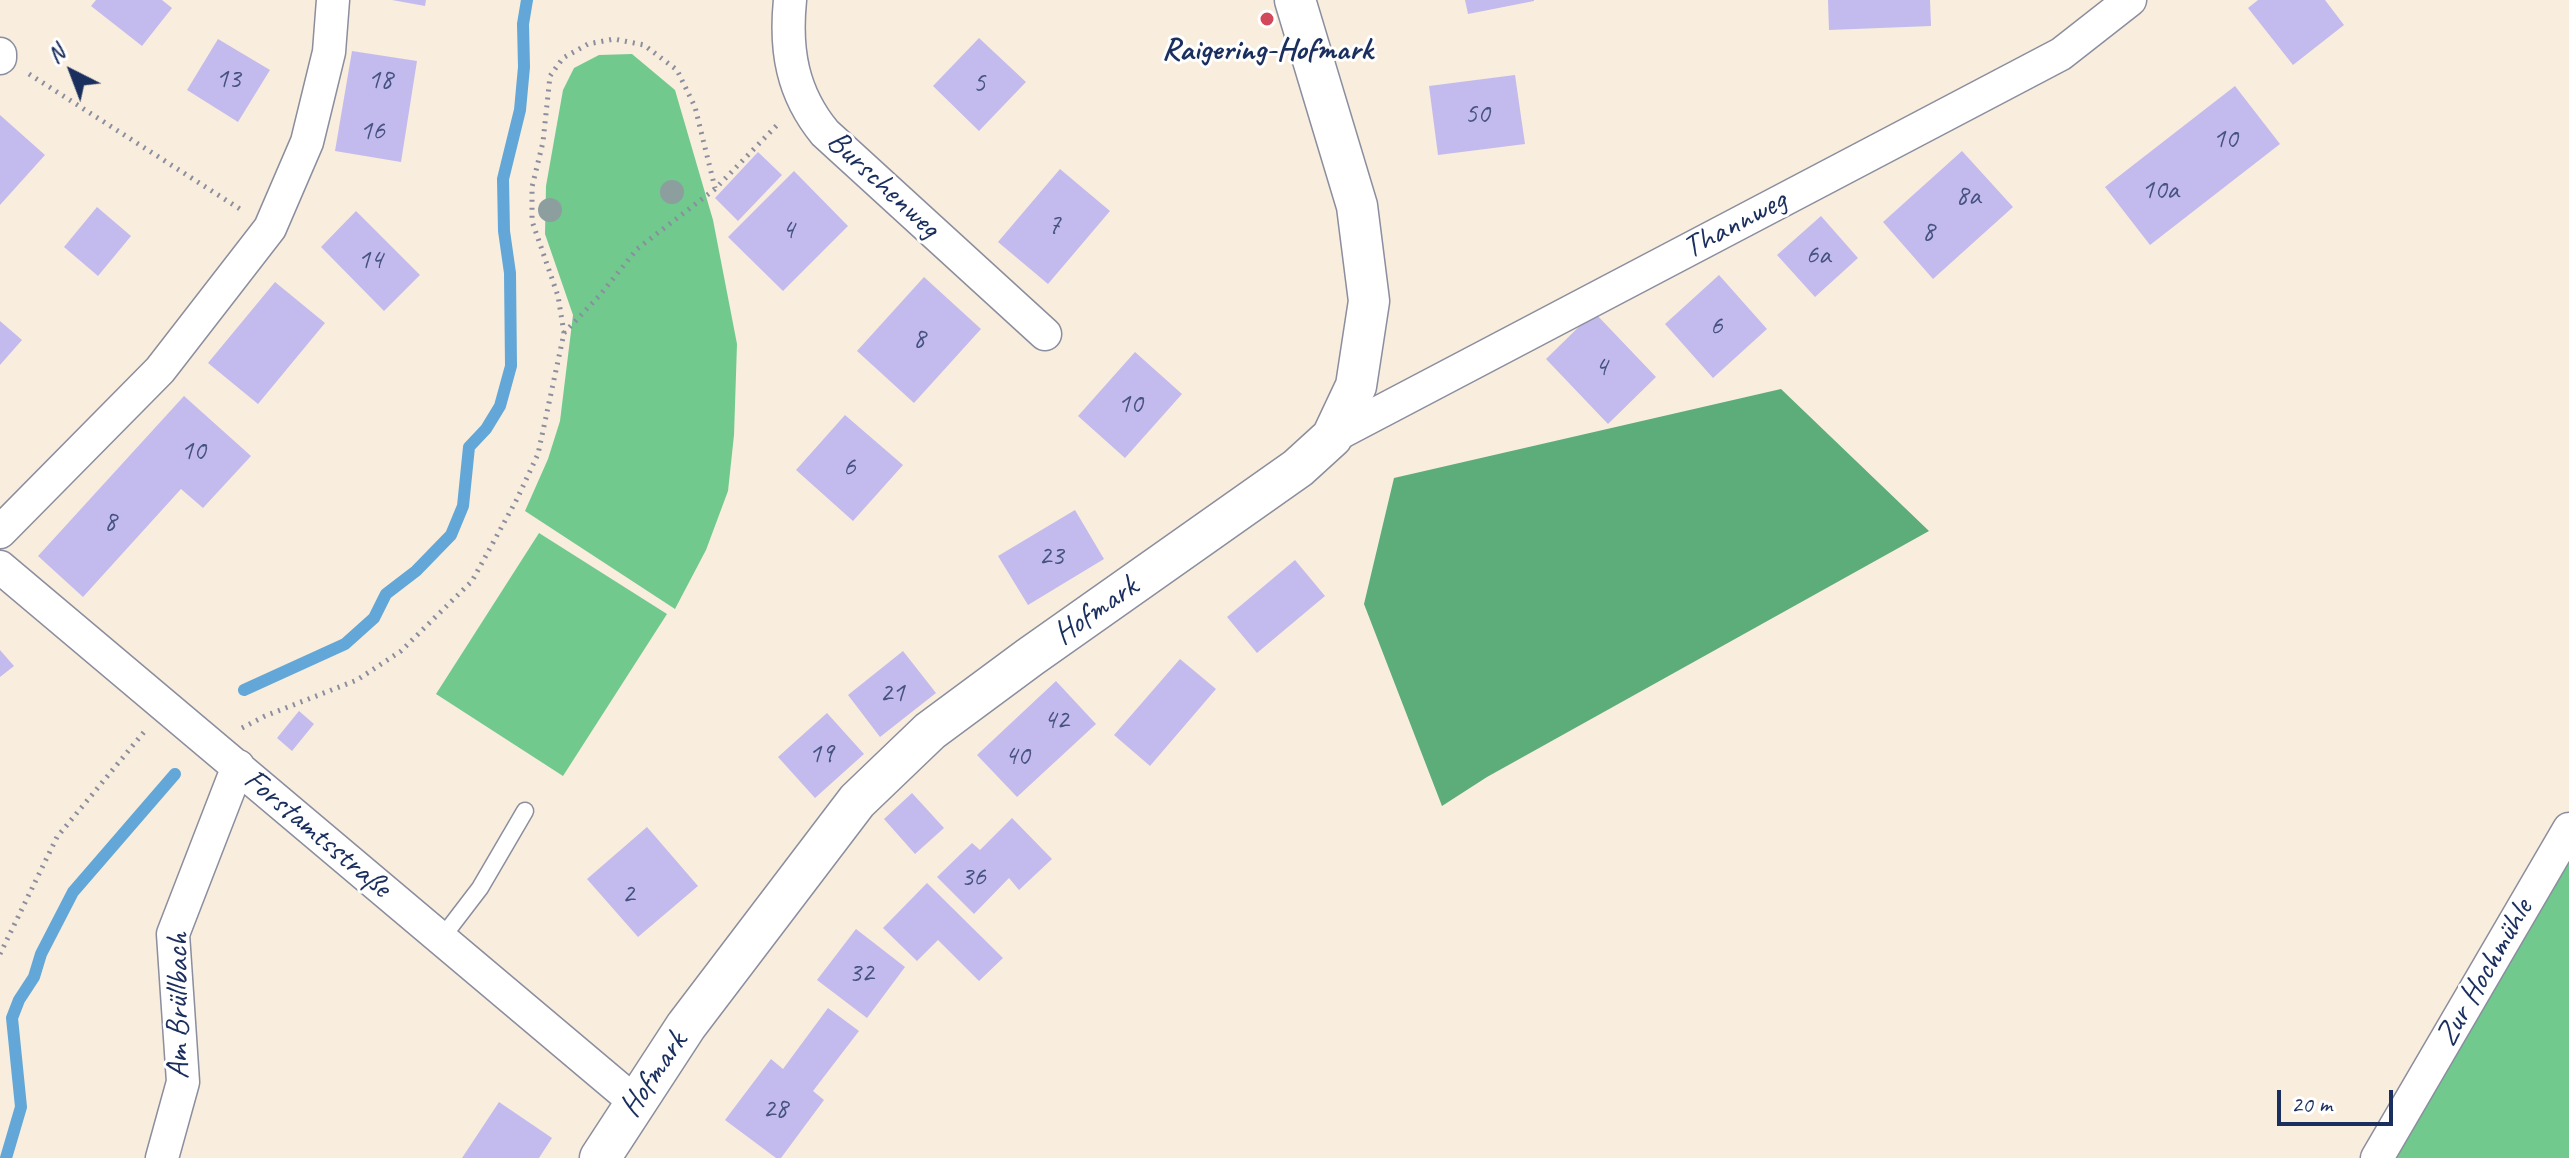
<!DOCTYPE html>
<meta charset="utf-8">
<style>
body{margin:0}
#map{position:relative;width:2569px;height:1158px;overflow:hidden;background:#f9eddd;font-family:Caveat,sans-serif}
canvas{display:block}
.north{position:absolute;left:32px;top:32px;width:80px;height:80px;-webkit-text-stroke:6px #fff;paint-order:stroke;rotate:318deg;font-size:22px;font-weight:700;line-height:32px;text-align:center;color:#1b2f5e}
.north::after{content:'';display:block;margin:auto;width:28px;height:36px;background:#1b2f5e;clip-path:polygon(50% 0,100% 100%,50% 72%,0 100%)}
.scale{position:absolute;left:2277px;top:1090px;width:116px;height:36px;box-sizing:border-box;border:4px solid #1b2f5e;border-top:0;padding-left:10px;font-size:24px;line-height:28px;white-space:nowrap;color:#1b2f5e;-webkit-text-stroke:6px #fff;paint-order:stroke}
</style>
<div id="map">
<canvas width="2569" height="1158"></canvas>
<div class="north">N</div>
<div class="scale">20 m</div>
</div>
<script>
const ctx = document.querySelector('canvas').getContext('2d');
ctx.lineJoin = 'round';
function fillPath(path, color) { ctx.fillStyle = color; ctx.fill(path, 'evenodd'); }
function stroke(path, color, width, dash) { ctx.strokeStyle = color; ctx.lineWidth = width; ctx.lineCap = dash ? 'butt' : 'round'; ctx.setLineDash(dash || []); ctx.stroke(path); }
function label(font, color, halo, rows, align = 'center') {
  ctx.font = font + ' Caveat,sans-serif'; ctx.lineWidth = 6; ctx.setLineDash([]); ctx.textBaseline = 'middle'; ctx.strokeStyle = halo; ctx.fillStyle = color; for (const [text, x, y, turn = 0] of rows) {
    ctx.save(); ctx.translate(x, y); ctx.rotate((+turn || 0) * Math.PI / 180); ctx.textAlign = isNaN(turn) ? turn : align; if (halo) ctx.strokeText(text, 0, 0); ctx.fillText(text, 0, 0); ctx.restore();
  }
}
const green = new Path2D(`
 M632 54 675 90 713 220 737 344 734 435 728 491 706 550 675 609 525 511 548 459 560 421 573 315 545 234 546 186 563 90 574 68 599 55Z
 M539 533 667 614 563 776 436 694Z
 M2569 850V1158H2377Z`);
const forest = new Path2D(`
 M1781 389 1929 531 1487 777 1442 806 1364 604 1394 478Z`);
const stream = new Path2D(`
 M244 690 345 644 374 618 386 594 416 571 451 535 463 506 469 447 486 429 500 406 511 366 510 273 504 231 503 179 520 110 524 67 523 24 527 0
 M6 1158 21 1107 12 1018 19 1000 34 977 41 954 73 892 175 774`);
const building = new Path2D(`
 M96 0H162L172 8 142 46 91 6Z
 M392 0H426L425 6Z
 M1465 0H1534V1L1468 14Z
 M1828 0H1930L1931 26 1829 30Z
 M2258 0H2325L2344 25 2293 65 2248 8Z
 M979 38 1026 82 979 131 933 86Z
 M218 39 270 70 238 122 187 90Z
 M352 51 417 61 401 162 335 151Z
 M1515 75 1525 144 1438 155 1429 86Z
 M2235 86 2280 144 2150 245 2105 187Z
 M0 115 45 155 0 205Z
 M1962 151 2013 207 1933 279 1883 222Z
 M758 152 782 175 738 221 715 198Z
 M1060 169 1110 211 1048 284 998 242Z
 M794 171 848 226 783 291 728 237Z
 M97 207 131 236 98 276 64 247Z
 M356 211 420 275 384 311 321 247Z
 M1821 216 1858 258 1815 297 1777 255Z
 M1719 275 1767 329 1713 378 1665 324Z
 M924 277 981 329 914 403 857 351Z
 M275 282 325 323 258 404 208 363Z
 M1594 312 1656 377 1608 424 1546 359Z
 M0 321 22 340 0 365Z
 M1135 352 1182 394 1125 458 1078 416Z
 M184 396 251 456 203 508 181 489 83 597 38 556Z
 M845 415 903 465 853 521 796 470Z
 M1075 510 1104 559 1028 605 998 556Z
 M1295 560 1325 596 1257 653 1227 617Z
 M0 650 14 666 0 677Z
 M903 651 936 693 880 737 848 695Z
 M1180 659 1216 689 1150 766 1114 735Z
 M1056 681 1096 724 1017 797 977 755Z
 M299 711 314 724 292 751 277 738Z
 M827 713 864 754 815 798 778 757Z
 M912 793 944 828 915 854 884 819Z
 M1012 818 1052 859 1019 890 1009 878 974 914 937 877 972 843 980 850Z
 M647 827 698 886 638 937 587 879Z
 M927 883 1003 958 979 981 938 940 917 961 883 928Z
 M856 929 905 967 867 1018 817 980Z
 M828 1008 859 1031 813 1091 824 1100 781 1158H776L725 1120 771 1059 783 1069Z
 M499 1102 552 1138 539 1158H462Z`);
const path = new Path2D(`
 M29 74 240 209
 M564 333 558 296 532 221V187L543 142 550 76 563 58 588 44 614 39 644 45 677 70 695 107 715 188
 M242 728 265 716 357 680 401 651 472 581 517 499 538 454 564 333 600 295 637 249 715 189 779 123
 M0 954 57 837 144 732`);
const service = new Path2D(`
 M441 939 480 888 525 811`);
const minor = new Path2D(`
 M790 0C785 50 792 93 825 133L1045 334
 M0 54V58
 M1332 437 2061 54 2130 0
 M0 532 160 370 270 228 307 142 329 52 333 0
 M0 567 635 1102
 M162 1158 183 1082 173 934 238 766
 M2377 1158 2569 829`);
const tertiary = new Path2D(`
 M600 1158 686 1026 857 801 930 731 1030 657 1298 468 1332 437 1356 386 1369 301 1357 206 1295 0`);
const trees = [
 [672,192],
 [550,210]
];
const markers = [
 [1267,19,8,"#d1495b"]
];
const numberNames = [
 ["13",228,80],
 ["18",380,81],
 ["5",979,84],
 ["50",1477,115],
 ["16",372,132],
 ["10",2225,140],
 ["10a",2160,191],
 ["8a",1968,197],
 ["7",1054,226],
 ["4",788,231],
 ["8",1928,233],
 ["6a",1818,256],
 ["14",370,261],
 ["6",1716,327],
 ["8",919,340],
 ["4",1601,368],
 ["10",1130,405],
 ["10",193,452],
 ["6",849,468],
 ["8",110,523],
 ["23",1051,557],
 ["21",892,694],
 ["42",1056,721],
 ["19",821,755],
 ["40",1017,757],
 ["36",973,878],
 ["2",628,895],
 ["32",861,974],
 ["28",775,1110]
];
const poiNames = [
 ["Raigering-Hofmark",1267,51]
];
const streetNames = [
 ["Burschenweg",883,185,43],
 ["Thannweg",1735,225,-28],
 ["Hofmark",1096,611,-35],
 ["Forstamtsstraße",317,834,40],
 ["Zur Hochmühle",2485,973,-60],
 ["Am Brüllbach",179,1006,-90],
 ["Hofmark",654,1075,-56]
];
fillPath(green, '#71c98e');
fillPath(forest, '#5cad79');
stroke(stream, '#62a7d7', 12);
fillPath(building, '#c3bbed');
stroke(service, '#8a8e9e', 19);
stroke(minor, '#8a8e9e', 35);
stroke(tertiary, '#8a8e9e', 43);
stroke(path, '#8a8e9e', 5, [2, 6]);
stroke(service, '#fff', 16);
stroke(minor, '#fff', 32);
stroke(tertiary, '#fff', 40);
ctx.fillStyle = '#8d9e9f';
for (const [x, y] of trees) { ctx.beginPath(); ctx.arc(x, y, 12, 0, 2 * Math.PI); ctx.fill(); }
for (const [x, y, r, color] of markers) { const dot = new Path2D(); dot.arc(x, y, r, 0, 2 * Math.PI); ctx.fillStyle = color; ctx.fill(dot); stroke(dot, '#fff', 3); }
label('28px', '#455282', null, numberNames);
label('bold 32px', '#1b2f5e', '#fff', poiNames);
label('32px', '#1b2f5e', '#fff', streetNames);
</script>
